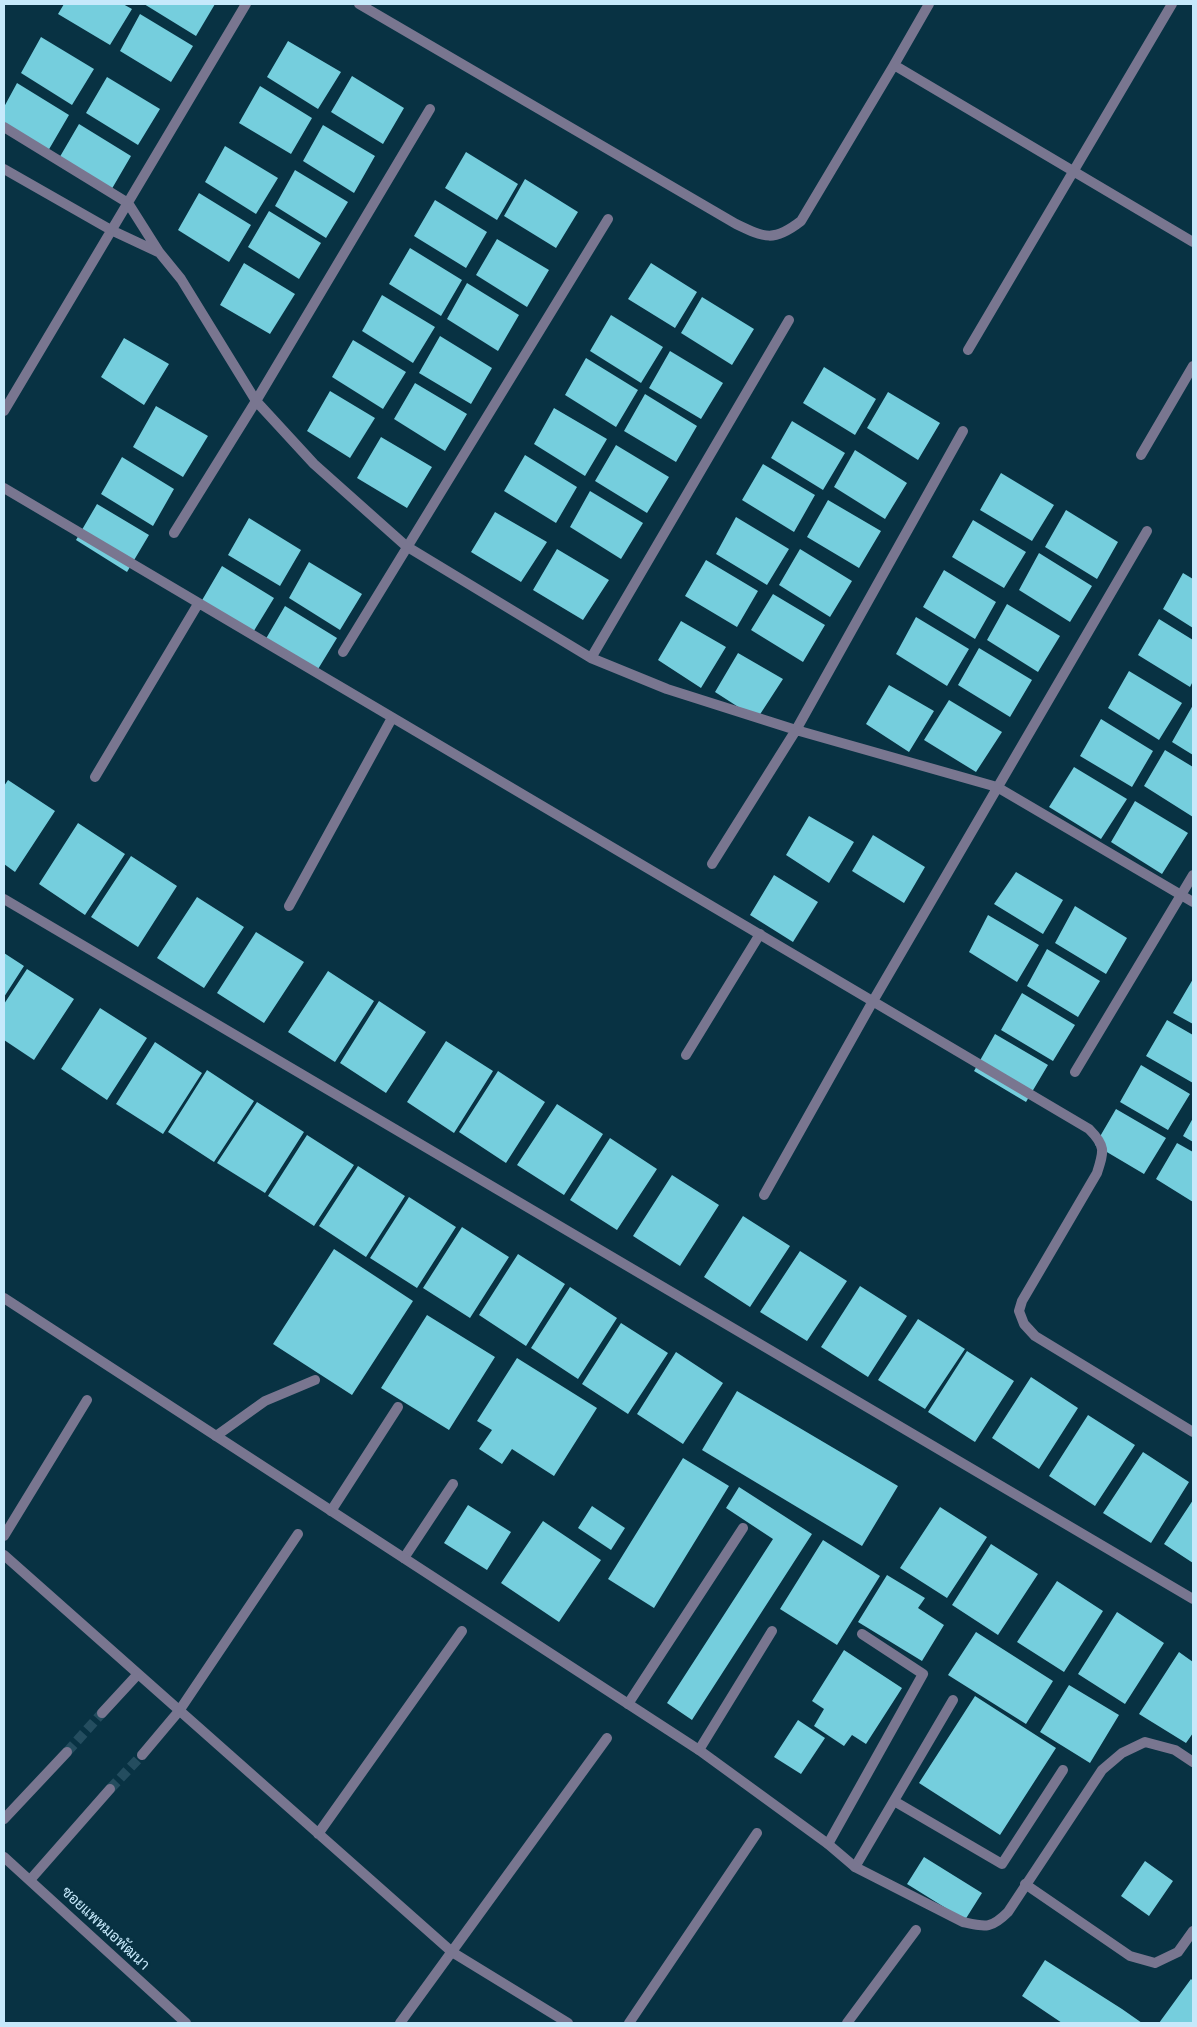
<!DOCTYPE html>
<meta charset="utf-8">
<style>
body{margin:0}
#map{position:relative;width:1197px;height:2027px;overflow:hidden;background:#083243;font-family:"Varela Round",sans-serif}
canvas{display:block}
.frame{position:absolute;inset:0;border:5px solid #c6e9fb;pointer-events:none}
</style>
<div id="map">
<canvas width="1197" height="2027"></canvas>
<div class="frame"></div>
</div>
<script>
const ctx = document.querySelector('canvas').getContext('2d');
ctx.lineJoin = 'round';
function fillPath(path, color) { ctx.fillStyle = color; ctx.fill(path, 'evenodd'); }
function stroke(path, color, width, dash) { ctx.strokeStyle = color; ctx.lineWidth = width; ctx.lineCap = dash ? 'butt' : 'round'; ctx.setLineDash(dash || []); ctx.stroke(path); }
function label(font, color, halo, rows, align = 'center') {
  ctx.font = font + ' "Varela Round",Sarabun,sans-serif'; ctx.lineWidth = 5; ctx.setLineDash([]); ctx.textBaseline = 'middle'; ctx.strokeStyle = halo; ctx.fillStyle = color; for (const [text, x, y, turn = 0] of rows) {
    ctx.save(); ctx.translate(x, y); ctx.rotate((+turn || 0) * Math.PI / 180); ctx.textAlign = isNaN(turn) ? turn : align; if (halo) ctx.strokeText(text, 0, 0); ctx.fillText(text, 0, 0); ctx.restore();
  }
}
const building = new Path2D(`
 M64 4H123L132 9 110 45 58 14Z
 M144 4H215L196 36Z
 M140 14 193 46 171 82 120 51Z
 M41 37 94 69 72 105 21 73Z
 M288 41 341 72 318 109 267 77Z
 M352 76 404 108 383 144 331 112Z
 M107 77 160 109 138 145 86 113Z
 M17 83 69 115 48 151 4 124V107Z
 M260 86 312 118 291 154 239 123Z
 M79 124 131 156 110 192 58 160Z
 M323 125 375 156 354 193 303 161Z
 M225 146 278 178 256 214 205 182Z
 M466 152 518 184 497 220 445 188Z
 M295 170 348 202 326 238 275 206Z
 M525 179 578 212 556 248 504 216Z
 M199 193 251 225 229 262 178 230Z
 M435 200 487 232 466 268 414 236Z
 M269 211 321 243 299 279 248 247Z
 M497 239 549 270 527 307 476 275Z
 M410 248 462 280 441 316 389 284Z
 M244 263 295 294 270 334 220 305Z
 M651 263 697 292 675 328 628 299Z
 M467 283 519 315 498 351 447 319Z
 M382 295 435 327 413 363 362 331Z
 M702 297 754 329 732 365 681 333Z
 M611 315 663 347 641 383 590 351Z
 M440 336 492 368 471 404 419 373Z
 M124 338 169 364 144 405 101 377Z
 M353 340 406 372 383 409 332 377Z
 M670 351 723 383 701 419 649 388Z
 M586 358 638 390 616 427 565 395Z
 M824 367 876 399 855 435 803 403Z
 M415 383 467 414 445 451 394 419Z
 M330 391 375 418 350 458 307 431Z
 M888 392 940 423 918 460 867 428Z
 M645 394 697 426 676 462 624 431Z
 M156 406 208 436 183 477 133 447Z
 M554 408 607 439 585 476 534 444Z
 M792 421 845 453 823 490 771 458Z
 M381 437 432 467 407 508 357 478Z
 M616 445 669 477 647 513 595 481Z
 M855 450 907 483 885 519 834 487Z
 M525 455 577 487 556 523 504 491Z
 M122 457 174 489 153 526 101 494Z
 M763 464 815 495 794 532 742 500Z
 M1001 473 1054 505 1032 541 980 510Z
 M590 491 643 523 621 559 570 527Z
 M828 500 881 531 859 568 807 537Z
 M97 504 149 535 127 572 76 540Z
 M1066 510 1118 542 1097 579 1045 547Z
 M495 512 547 542 521 582 471 552Z
 M736 517 789 549 767 585 716 554Z
 M249 518 301 550 280 586 228 555Z
 M973 520 1026 552 1004 588 952 557Z
 M557 549 609 580 583 620 533 590Z
 M800 549 852 581 830 617 779 585Z
 M1039 553 1092 586 1070 622 1019 590Z
 M706 560 758 591 737 627 685 596Z
 M309 562 362 594 340 630 289 598Z
 M222 566 274 598 252 634 201 602Z
 M944 570 996 602 975 639 923 607Z
 M1183 573 1193 579V628L1163 609Z
 M773 594 825 625 803 662 751 630Z
 M1007 604 1060 636 1038 672 987 640Z
 M285 606 337 638 315 674 264 642Z
 M916 617 969 649 947 686 896 654Z
 M1159 619 1193 640V681L1190 687 1138 655Z
 M681 621 726 647 701 688 658 660Z
 M979 648 1032 680 1010 717 958 685Z
 M738 653 783 679 757 719 715 692Z
 M1129 671 1182 703 1159 740 1108 708Z
 M889 685 934 711 909 752 866 724Z
 M949 700 1002 732 976 772 924 740Z
 M1193 705V755L1172 742Z
 M1101 719 1153 751 1132 787 1080 756Z
 M1165 750 1193 767V817L1144 786Z
 M1074 767 1127 799 1101 839 1049 807Z
 M8 780 55 811 15 872 4 864V786Z
 M1135 801 1188 833 1162 874 1111 842Z
 M809 816 854 842 829 883 786 855Z
 M78 823 125 854 85 915 39 884Z
 M873 835 925 867 904 903 852 871Z
 M131 856 177 886 138 947 91 917Z
 M1016 872 1063 900 1043 934 994 904Z
 M774 875 818 902 793 942 750 915Z
 M197 897 244 927 204 988 157 958Z
 M1075 906 1127 938 1106 974 1055 943Z
 M988 915 1039 945 1017 982 969 952Z
 M256 932 304 962 264 1023 217 993Z
 M1047 949 1100 981 1078 1017 1027 986Z
 M4 953 24 966 4 997Z
 M27 969 74 999 34 1060 4 1040V1004Z
 M328 971 374 1001 335 1062 288 1032Z
 M1193 979V1024L1173 1013Z
 M1022 993 1075 1025 1053 1061 1001 1030Z
 M379 1001 426 1032 386 1093 340 1063Z
 M100 1008 147 1038 107 1100 61 1069Z
 M1167 1020 1193 1035V1083L1146 1056Z
 M995 1034 1048 1065 1026 1102 974 1071Z
 M446 1041 493 1071 454 1133 407 1102Z
 M155 1042 202 1073 163 1134 116 1104Z
 M1141 1065 1190 1094 1168 1130 1120 1102Z
 M207 1070 254 1101 214 1162 168 1132Z
 M498 1071 545 1102 506 1163 459 1132Z
 M257 1102 304 1132 265 1193 217 1163Z
 M557 1104 603 1134 564 1195 517 1165Z
 M1116 1109 1166 1138 1144 1174 1095 1145Z
 M1193 1118V1142L1183 1136Z
 M307 1135 354 1165 314 1226 268 1196Z
 M610 1138 657 1169 617 1230 570 1200Z
 M1177 1143 1193 1152V1202L1156 1179Z
 M358 1166 405 1196 366 1257 319 1226Z
 M672 1175 719 1205 680 1266 633 1236Z
 M409 1197 456 1227 417 1288 370 1258Z
 M743 1216 790 1246 750 1307 704 1277Z
 M462 1227 509 1257 470 1318 423 1288Z
 M334 1249 413 1301 352 1395 273 1344Z
 M800 1251 847 1281 807 1341 760 1312Z
 M518 1254 565 1284 526 1346 479 1315Z
 M860 1286 907 1316 868 1377 821 1347Z
 M570 1287 617 1318 578 1379 531 1348Z
 M427 1315 495 1357 449 1430 381 1388Z
 M918 1319 965 1349 925 1409 878 1380Z
 M621 1323 668 1353 628 1414 582 1384Z
 M967 1351 1014 1381 975 1442 928 1412Z
 M676 1352 723 1383 683 1444 637 1414Z
 M517 1358 597 1408 554 1476 512 1449 502 1464 479 1449 492 1430 477 1421Z
 M1031 1377 1078 1408 1039 1469 992 1438Z
 M737 1391 898 1486 862 1546 702 1450Z
 M1088 1415 1135 1445 1095 1506 1049 1476Z
 M1143 1452 1189 1482 1151 1543 1103 1513Z
 M683 1458 729 1486 654 1608 608 1579Z
 M739 1487 812 1534 692 1720 667 1703 773 1539 726 1508Z
 M1193 1500V1563L1164 1544Z
 M468 1505 511 1532 487 1570 444 1543Z
 M592 1506 625 1528 611 1550 578 1528Z
 M940 1507 987 1537 947 1598 900 1568Z
 M543 1521 601 1560 559 1622 501 1583Z
 M823 1540 880 1576 837 1645 780 1609Z
 M991 1544 1038 1574 998 1635 952 1605Z
 M887 1575 925 1598 918 1608 944 1625 922 1661 858 1622Z
 M1057 1581 1103 1611 1064 1672 1017 1642Z
 M1117 1612 1164 1643 1125 1704 1078 1674Z
 M976 1632 1053 1681 1026 1724 948 1675Z
 M844 1650 902 1688 866 1744 852 1735 844 1746 814 1726 824 1709 812 1701Z
 M1179 1652 1193 1662V1733L1186 1743 1139 1714Z
 M1069 1685 1119 1715 1090 1763 1040 1732Z
 M975 1696 1056 1748 1000 1835 919 1783Z
 M798 1720 825 1738 801 1774 774 1757Z
 M924 1857 982 1893 965 1920 907 1884Z
 M1145 1861 1173 1881 1149 1916 1121 1896Z
 M1045 1960 1122 2009 1142 2023H1062L1022 1996Z
 M1191 1979 1193 1981V2023H1159Z`);
const minorTunnel = new Path2D(`
 M67 1752 102 1713
 M110 1789 142 1755`);
const service = new Path2D(`
 M686 1055 760 934
 M216 1436 265 1401 315 1380
 M331 1511 398 1407
 M404 1558 453 1484
 M628 1704 743 1528
 M699 1750 772 1631
 M894 1801 1002 1864 1063 1770
 M828 1844 923 1674 862 1634
 M855 1867 953 1700
 M1025 1884 1130 1956 1155 1963 1178 1952 1193 1931`);
const minor = new Path2D(`
 M359 4 736 224C765 238 774 242 801 221L894 65 1193 242
 M894 65 929 4
 M4 127 128 203 159 252 181 279 256 401 314 464 406 546 591 658 667 689 796 730 997 787 1193 902
 M4 169 111 230 158 252
 M968 350 1172 4
 M4 411 246 4
 M1141 455 1193 366
 M4 488 1089 1129C1106 1146 1104 1151 1097 1173L1022 1301 1019 1311 1024 1324 1035 1336 1193 1432
 M174 533 256 401 430 109
 M343 652 608 219
 M591 658 789 320
 M95 777 198 604
 M712 864 796 730 963 431
 M4 899 1193 1599
 M289 906 392 718
 M1075 1072 1193 875
 M764 1195 873 1001 1147 531
 M4 1298 699 1750 828 1844 855 1867 963 1922C986 1927 991 1929 1008 1912L1102 1770 1122 1753 1145 1742 1175 1750 1193 1762
 M4 1536 87 1400
 M4 1555 452 1952 568 2023
 M102 1713 138 1674
 M142 1755 179 1711 298 1534
 M4 1819 67 1752
 M318 1834 462 1631
 M30 1880 110 1789
 M400 2023 607 1738
 M629 2023 757 1833
 M847 2023 916 1930`);
const tertiary = new Path2D(`
 M4 1857 186 2023`);
const streetNames = [
 ["ซอยแพหมอพัฒนา",105,1929,43]
];
fillPath(building, '#75cedd');
stroke(minorTunnel, '#244d5f', 10, [10, 5]);
stroke(service, '#797690', 10);
stroke(minor, '#797690', 10);
stroke(tertiary, '#797690', 10);
label('15px', '#c6e9fb', '#083243', streetNames);
</script>
